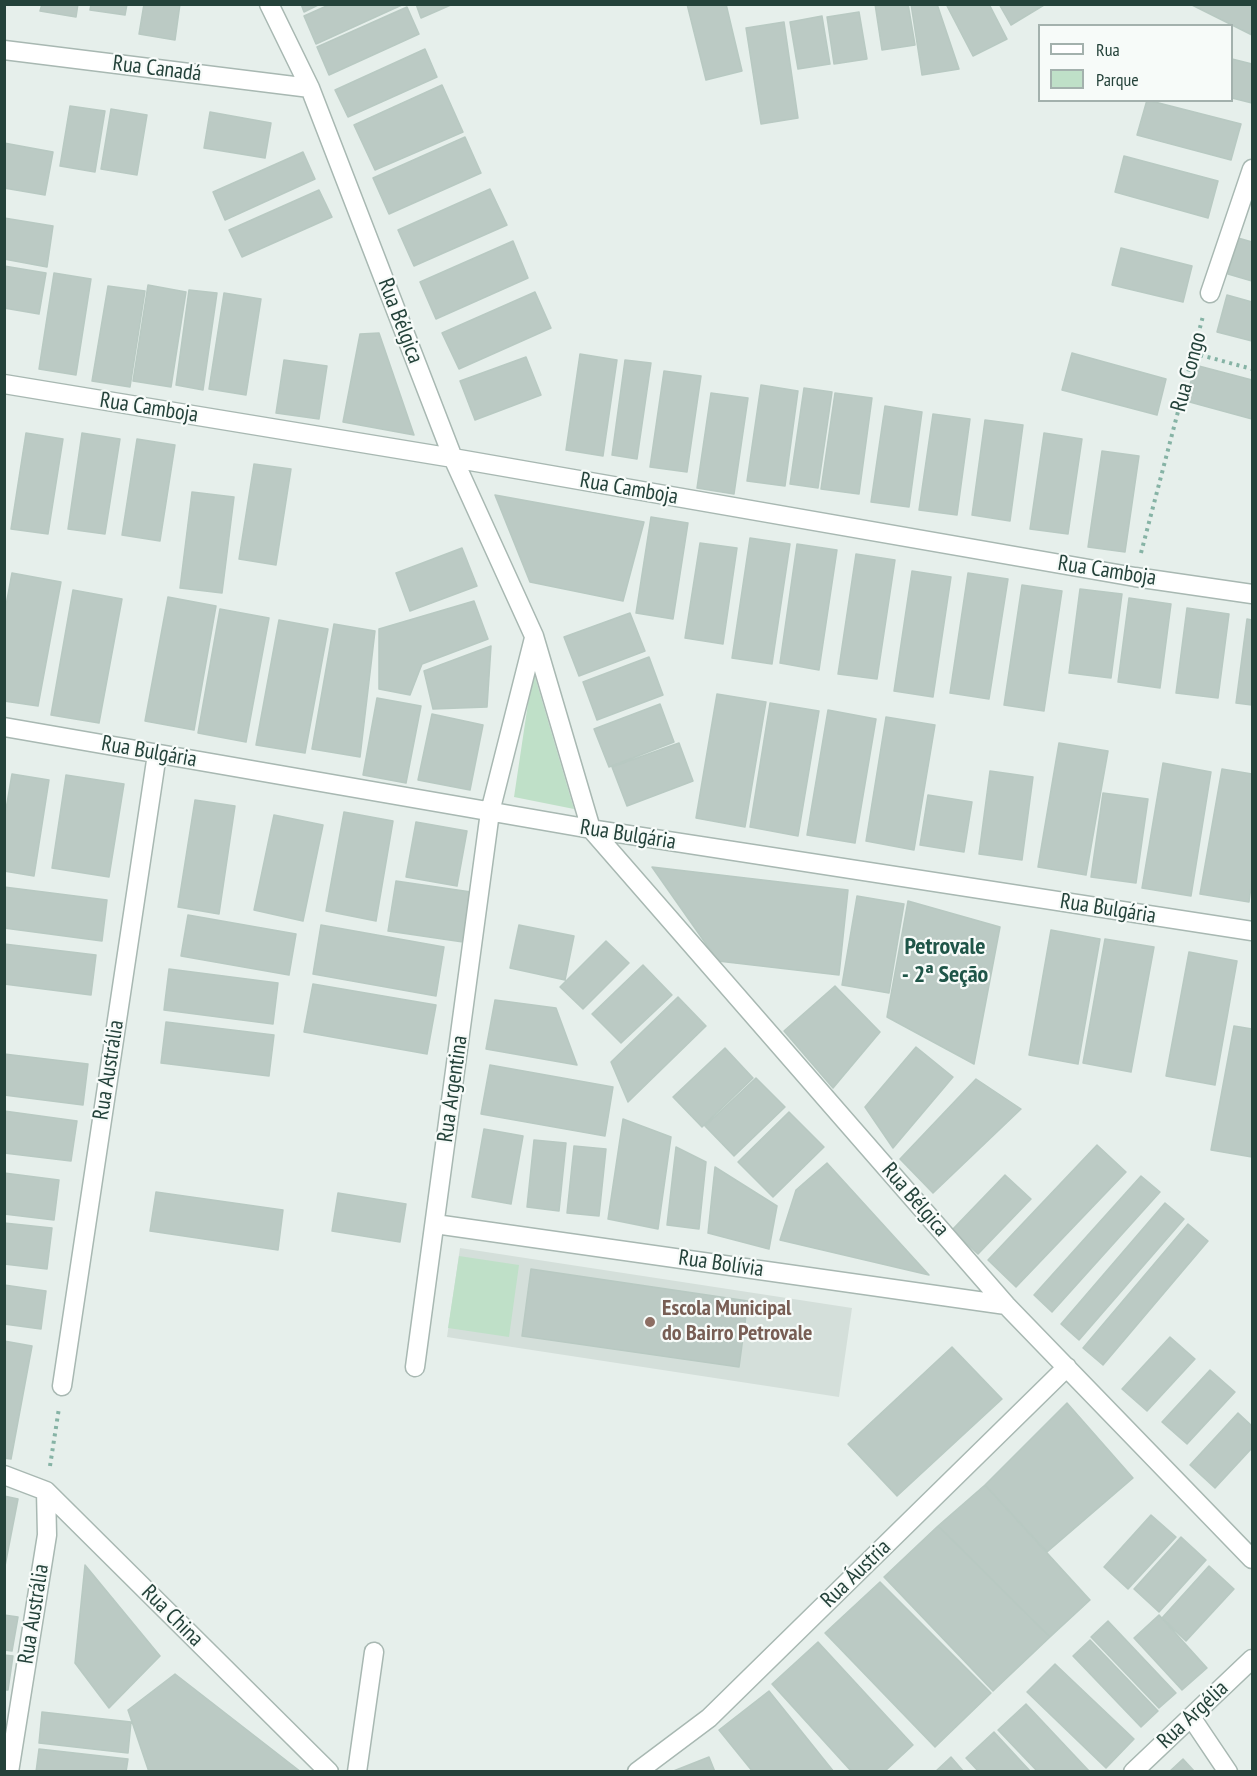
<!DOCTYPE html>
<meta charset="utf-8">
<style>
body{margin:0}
#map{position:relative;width:1257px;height:1776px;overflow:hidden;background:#e6efeb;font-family:"PT Sans Narrow",sans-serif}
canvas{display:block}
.frame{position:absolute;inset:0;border:6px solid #24423a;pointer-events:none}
.legend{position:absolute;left:1038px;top:24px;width:195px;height:78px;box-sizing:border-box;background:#f7fbf9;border:2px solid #a3b1ad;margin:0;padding:8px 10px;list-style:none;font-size:18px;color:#24423a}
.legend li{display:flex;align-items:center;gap:12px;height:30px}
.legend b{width:30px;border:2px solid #a3b1ad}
</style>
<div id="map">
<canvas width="1257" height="1776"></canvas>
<div class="frame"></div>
<ul class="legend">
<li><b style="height:8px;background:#fff"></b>Rua</li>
<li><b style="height:16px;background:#bfe0c8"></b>Parque</li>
</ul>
</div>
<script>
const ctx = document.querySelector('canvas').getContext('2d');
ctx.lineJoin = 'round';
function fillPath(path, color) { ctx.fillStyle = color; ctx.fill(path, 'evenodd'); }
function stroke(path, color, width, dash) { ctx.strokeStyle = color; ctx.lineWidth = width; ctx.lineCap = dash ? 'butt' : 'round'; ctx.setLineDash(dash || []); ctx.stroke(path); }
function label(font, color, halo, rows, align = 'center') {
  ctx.font = font + ' "PT Sans Narrow",sans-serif'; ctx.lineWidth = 4.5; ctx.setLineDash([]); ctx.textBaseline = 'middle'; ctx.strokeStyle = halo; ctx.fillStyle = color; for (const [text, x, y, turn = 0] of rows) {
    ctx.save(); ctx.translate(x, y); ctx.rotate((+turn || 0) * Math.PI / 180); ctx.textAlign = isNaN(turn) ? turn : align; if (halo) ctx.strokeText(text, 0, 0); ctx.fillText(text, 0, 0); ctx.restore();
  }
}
const built = new Path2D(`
 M460 1248 852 1308 839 1397 447 1337Z`);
const green = new Path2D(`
 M533 670 574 809 514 797Z
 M459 1256 519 1265 509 1337 448 1328Z`);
const building = new Path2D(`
 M42 4H78L76 17 40 11Z
 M91 4H127L125 15 90 10Z
 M144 4H180L175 40 139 34Z
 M301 4H320L304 12Z
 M331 4H404L316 44 304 16Z
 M416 4H453L421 18Z
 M687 4H726L742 71 706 80Z
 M875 4H908L915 45 882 50Z
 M911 4H937L959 69 922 75Z
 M946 4H989L1007 39 973 56Z
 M999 4H1043L1044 5 1011 25Z
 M1190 4H1252V35Z
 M407 7 419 34 329 75 317 47Z
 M859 12 867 59 834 64 827 17Z
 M822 16 830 64 798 69 790 22Z
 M784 22 798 118 761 124 746 28Z
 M425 49 437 77 348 117 335 90Z
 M1232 59 1252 64V103L1232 98Z
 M442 85 463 132 375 170 354 125Z
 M1147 100 1241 124 1231 160 1137 135Z
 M70 106 105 111 95 172 60 166Z
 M111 109 147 115 137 175 101 169Z
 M210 112 271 123 265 158 204 148Z
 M465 137 481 173 389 214 373 178Z
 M4 143 53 152 45 195 4 188Z
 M303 152 315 179 225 220 213 192Z
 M1124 156 1218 181 1208 218 1115 192Z
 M490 189 507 225 414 266 398 230Z
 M319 190 332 217 242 257 229 230Z
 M4 218 53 226 47 267 4 259Z
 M1238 238 1252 242V281L1228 274Z
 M513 241 528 278 436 319 420 282Z
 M1121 248 1192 266 1183 302 1112 285Z
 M4 266 46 273 39 314 4 308Z
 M54 273 91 279 76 375 39 369Z
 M148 285 186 292 171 387 133 381Z
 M108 286 145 291 130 387 92 381Z
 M189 290 217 293 203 390 176 385Z
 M535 292 551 328 459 369 442 333Z
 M224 293 261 299 246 395 209 389Z
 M1227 295 1252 302V341L1217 332Z
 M379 333 414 435 343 422 360 334Z
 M1072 353 1166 379 1157 415 1062 390Z
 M580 354 617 360 603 456 566 450Z
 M526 357 541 395 475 420 460 381Z
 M284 360 327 366 319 419 276 413Z
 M625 360 651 363 637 459 612 455Z
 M1195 365 1252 380V419L1186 401Z
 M664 371 701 376 687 472 650 467Z
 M761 385 798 391 785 486 747 481Z
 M804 388 832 392 818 488 790 484Z
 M711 393 748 398 734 494 697 488Z
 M835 393 872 398 859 494 821 489Z
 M885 406 922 412 909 507 871 502Z
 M933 414 970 419 957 515 919 510Z
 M985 420 1023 425 1010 521 972 515Z
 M26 433 63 439 48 534 11 529Z
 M82 433 120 439 105 534 68 529Z
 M1044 433 1082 439 1068 534 1030 529Z
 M137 439 175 445 160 541 122 535Z
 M1102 451 1139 456 1125 552 1088 547Z
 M254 464 291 469 276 565 239 559Z
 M192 492 234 497 222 593 180 588Z
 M495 495 644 522 623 601 530 582Z
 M651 517 688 523 673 619 636 613Z
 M750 538 790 544 772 664 732 658Z
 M700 543 737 548 723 644 685 638Z
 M797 544 837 550 819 670 780 663Z
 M462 548 477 586 410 611 396 573Z
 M856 554 895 560 877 679 838 674Z
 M912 571 951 577 933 697 894 691Z
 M12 573 61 582 38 706 4 701V616Z
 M968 573 1008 579 989 699 950 693Z
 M1022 585 1062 591 1044 711 1004 705Z
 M1080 589 1122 594 1111 678 1069 673Z
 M73 590 122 599 99 723 51 715Z
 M168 597 216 606 194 730 145 721Z
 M1129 598 1171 604 1160 688 1118 682Z
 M474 601 488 639 422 664 410 695 379 689V629Z
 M1187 608 1229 614 1218 698 1176 693Z
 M220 609 269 618 246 742 198 733Z
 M630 613 645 651 579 676 564 637Z
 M1247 619 1252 620V705L1236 703Z
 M279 620 328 629 305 753 256 745Z
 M334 624 375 631 360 757 312 749Z
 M491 646 487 707 433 709 424 671Z
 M649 657 663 695 597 720 583 682Z
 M717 694 766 702 745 827 696 818Z
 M377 698 421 706 406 783 363 775Z
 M770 703 819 711 798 836 750 827Z
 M660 704 674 742 609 767 594 729Z
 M828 710 876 719 855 843 807 835Z
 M432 714 483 725 470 790 418 780Z
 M886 717 935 725 914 850 866 841Z
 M679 743 693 781 627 806 612 767Z
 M1059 743 1108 751 1086 875 1038 867Z
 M1163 763 1211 772 1191 896 1142 888Z
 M1222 769 1252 774V879L1249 902 1200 894Z
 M990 771 1033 777 1022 860 979 854Z
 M12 774 49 780 34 876 4 871V821Z
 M66 775 124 784 109 877 52 868Z
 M1103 793 1148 799 1136 883 1091 877Z
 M928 795 972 802 964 852 920 845Z
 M195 800 235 806 219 914 178 907Z
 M344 812 393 821 376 921 326 911Z
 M274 815 323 825 303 921 254 910Z
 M416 822 467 831 457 886 406 877Z
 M652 867 848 890 839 975 718 961Z
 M396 881 471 892 463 942 388 931Z
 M4 887 107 900 102 941 4 928Z
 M857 896 904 904 889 993 842 985Z
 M908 901 1000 927 974 1064 887 1017Z
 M188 915 296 934 289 975 181 956Z
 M321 925 444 947 436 996 313 974Z
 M519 925 574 936 565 980 510 968Z
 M1051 930 1100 939 1078 1064 1029 1055Z
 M1105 939 1154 947 1131 1072 1083 1063Z
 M606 941 629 963 583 1009 560 987Z
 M4 944 96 955 91 995 4 984Z
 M1189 952 1237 961 1215 1085 1166 1076Z
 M643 965 672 995 621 1043 592 1014Z
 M169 969 278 983 273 1024 164 1010Z
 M313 984 436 1005 427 1054 304 1032Z
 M835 986 880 1032 833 1088 784 1031Z
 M678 997 706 1026 628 1102 611 1062Z
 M495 1000 556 1008 577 1065 486 1049Z
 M166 1022 274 1035 269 1076 161 1063Z
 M1234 1026 1252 1029V1157L1211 1150Z
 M916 1047 953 1077 893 1148 865 1107Z
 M725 1048 753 1078 702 1127 673 1097Z
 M4 1054 88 1064 83 1105 4 1095Z
 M490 1065 613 1087 605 1136 481 1114Z
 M756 1078 785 1107 734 1156 705 1126Z
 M976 1079 1021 1109 933 1193 900 1159Z
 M4 1111 77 1121 71 1161 4 1153Z
 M789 1112 824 1147 773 1197 738 1162Z
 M623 1119 671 1137 658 1229 608 1219Z
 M484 1129 523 1136 511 1204 472 1197Z
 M534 1140 566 1143 559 1211 527 1207Z
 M1097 1145 1126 1172 1016 1287 988 1260Z
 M574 1146 606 1149 599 1216 567 1213Z
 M676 1147 706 1162 699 1229 667 1225Z
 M827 1163 929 1275 780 1240 796 1190Z
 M715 1167 777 1206 769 1249 708 1233Z
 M4 1173 59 1180 54 1220 4 1214Z
 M1005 1175 1031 1199 978 1254 952 1230Z
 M1141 1176 1160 1192 1052 1312 1034 1295Z
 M156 1192 283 1210 278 1250 150 1231Z
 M338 1193 406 1204 400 1242 332 1231Z
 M1165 1203 1184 1219 1079 1340 1061 1324Z
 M4 1223 52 1228 47 1269 4 1264Z
 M1188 1224 1208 1241 1103 1365 1083 1348Z
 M531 1269 748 1301 739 1367 522 1336Z
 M4 1285 46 1291 41 1329 4 1324Z
 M1170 1337 1195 1359 1147 1411 1122 1389Z
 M4 1341 32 1346 11 1459 4 1458Z
 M952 1347 1002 1399 897 1496 848 1444Z
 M1210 1370 1235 1392 1187 1444 1162 1422Z
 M1067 1403 1133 1478 1047 1552 985 1485Z
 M1238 1413 1252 1426V1448L1215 1488 1190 1465Z
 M985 1485 1090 1600 1050 1637 938 1526Z
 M4 1496 18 1499 4 1571Z
 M1151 1515 1176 1537 1128 1589 1104 1567Z
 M938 1526 1050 1637 993 1691 884 1577Z
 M1181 1537 1206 1560 1159 1612 1134 1589Z
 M85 1565 160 1656 109 1708 75 1663Z
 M1209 1566 1234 1589 1186 1641 1162 1618Z
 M880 1582 991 1693 935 1747 825 1633Z
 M4 1615 18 1617 12 1651 4 1650Z
 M1159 1615 1207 1668 1182 1690 1134 1638Z
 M1108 1621 1176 1693 1159 1708 1091 1637Z
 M1090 1640 1158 1711 1141 1727 1073 1656Z
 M818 1642 913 1745 884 1772H852L772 1684Z
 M4 1655 13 1656 8 1690H4Z
 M1055 1664 1134 1739 1106 1768 1027 1692Z
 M175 1674 301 1772H149L128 1710Z
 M769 1691 834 1772H753L719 1730Z
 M1026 1704 1090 1772H1038L998 1730Z
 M42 1712 131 1722 128 1753 39 1743Z
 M994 1732 1031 1772H979L966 1758Z
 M39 1749 128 1759 126 1772H36Z
 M709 1757 715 1772H671Z
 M951 1757 964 1772H935Z
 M1183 1759 1195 1772H1169Z`);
const path = new Path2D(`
 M1193 353 1252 369
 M1141 553 1203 316
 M50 1466 59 1408`);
const street = new Path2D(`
 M269 4 310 88 453 458 534 636 591 829 1006 1305 1252 1559
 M4 50 310 88
 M1210 293 1252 169
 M4 384 453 458 1135 577 1252 594
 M4 727 591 829 1252 931
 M435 1224 1006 1305
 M415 1367 490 812 534 638
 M62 1386 157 754
 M4 1475 46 1491 329 1772
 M1191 1717 1228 1772
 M9 1772 47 1535 46 1491
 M357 1772 374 1652
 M637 1772 709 1718 1067 1367
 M1133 1772 1252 1659`);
const markers = [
 [650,1322,6,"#8d6e63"]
];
const streetNames = [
 ["Rua Canadá",157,69,7],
 ["Rua Bélgica",400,321,69],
 ["Rua Congo",1189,372,-75],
 ["Rua Camboja",149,408,9],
 ["Rua Camboja",629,489,10],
 ["Rua Camboja",1107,571,9],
 ["Rua Bulgária",149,752,10],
 ["Rua Bulgária",628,835,9],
 ["Rua Bulgária",1108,909,9],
 ["Rua Austrália",109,1070,-81],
 ["Rua Argentina",453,1089,-82],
 ["Rua Bélgica",915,1200,49],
 ["Rua Bolívia",721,1264,8],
 ["Rua Áustria",856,1574,-44],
 ["Rua Austrália",34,1614,-81],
 ["Rua China",172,1616,45],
 ["Rua Argélia",1193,1715,-43]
];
const educationNames = [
 ["Escola Municipal",662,1309],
 ["do Bairro Petrovale",662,1334]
];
const neighbourhoodNames = [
 ["Petrovale",945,947],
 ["- 2ª Seção",945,975]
];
fillPath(built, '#d4dfda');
fillPath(green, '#bfe0c8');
fillPath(building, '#bbcac4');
stroke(building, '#b8c9c2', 1.5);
stroke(street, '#a8b8b2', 21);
stroke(path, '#86b3a5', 4, [3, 4.5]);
stroke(street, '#fff', 18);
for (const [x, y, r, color] of markers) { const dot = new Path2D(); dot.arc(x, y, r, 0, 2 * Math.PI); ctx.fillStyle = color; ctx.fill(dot); stroke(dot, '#f7fbf9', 2); }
label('22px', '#24423a', '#f7fbf9', streetNames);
label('bold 22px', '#785e54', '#f7fbf9', educationNames, 'left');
label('bold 24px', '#1f5548', '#f7fbf9', neighbourhoodNames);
</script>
